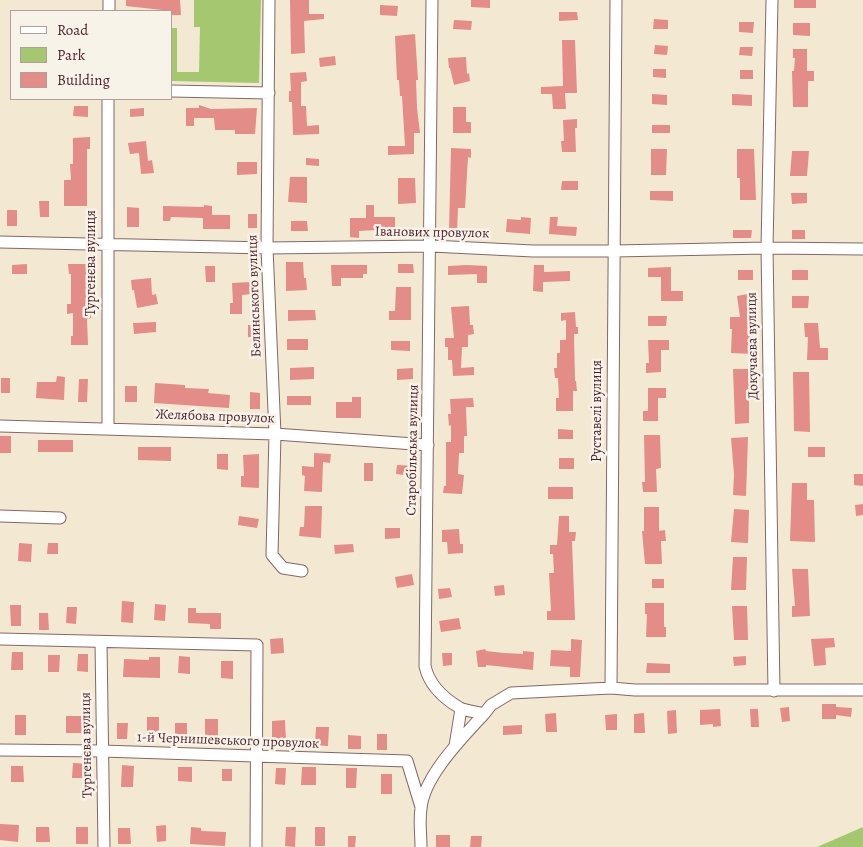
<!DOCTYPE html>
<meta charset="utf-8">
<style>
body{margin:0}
#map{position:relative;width:863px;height:847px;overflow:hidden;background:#f3e9d3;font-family:Alegreya,serif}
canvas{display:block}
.legend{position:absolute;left:10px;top:10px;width:162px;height:90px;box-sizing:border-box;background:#f7f3e8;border:1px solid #b29e9c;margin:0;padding:6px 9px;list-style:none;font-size:15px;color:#4a1f2b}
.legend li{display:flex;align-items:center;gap:10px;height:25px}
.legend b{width:25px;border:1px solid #b29e9c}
</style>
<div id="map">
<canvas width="863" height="847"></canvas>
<ul class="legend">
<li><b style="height:6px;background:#fff"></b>Road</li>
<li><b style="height:14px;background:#a5c770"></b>Park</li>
<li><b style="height:14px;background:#e38c88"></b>Building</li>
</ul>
</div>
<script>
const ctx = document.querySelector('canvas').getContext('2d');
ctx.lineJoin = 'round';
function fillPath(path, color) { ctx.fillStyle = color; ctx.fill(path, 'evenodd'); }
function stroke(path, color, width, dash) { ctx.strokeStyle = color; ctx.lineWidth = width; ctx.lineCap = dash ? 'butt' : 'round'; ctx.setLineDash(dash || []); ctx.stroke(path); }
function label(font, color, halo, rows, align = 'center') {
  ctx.font = font + ' Alegreya,serif'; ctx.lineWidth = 5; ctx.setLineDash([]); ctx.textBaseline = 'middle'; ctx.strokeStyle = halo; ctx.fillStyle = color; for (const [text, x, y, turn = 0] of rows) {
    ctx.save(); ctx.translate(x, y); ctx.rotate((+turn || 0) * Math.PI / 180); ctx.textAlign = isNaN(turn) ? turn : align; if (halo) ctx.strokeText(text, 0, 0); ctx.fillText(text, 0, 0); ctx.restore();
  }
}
const green = new Path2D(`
 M194 0H261L259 83 171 81V28H177V72H199L200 27H194Z
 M863 827V847H817Z`);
const building = new Path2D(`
 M126 0H180L181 15H171V11L126 6Z
 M290 0H309V14H324V19L304 21 305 53 291 54Z
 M471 0H490V8L471 7Z
 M794 0H816V8H794Z
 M380 5 398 6 397 16 380 15Z
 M559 12H577L578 20 559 21Z
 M654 19 668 20V29H653Z
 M454 20 472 21 471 30 453 29Z
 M739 22H754L753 33 739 32Z
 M793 23H810V36L793 35Z
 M415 34 418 80H416L417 108 420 133H414V154L388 155V146H405L402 96H400L399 80H397L395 36Z
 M562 40H575L577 93H565L566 109H553L552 94H541V87L563 86Z
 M655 45 668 46 667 55 654 54Z
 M740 47H753L752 56 739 55Z
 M793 49H807V71H814V81H808V107H793L792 71H794L795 58H793Z
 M335 56 336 65 320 67 319 58Z
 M466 57 467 74 469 73 470 81 454 85 450 68H449L448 58Z
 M653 69H666V78L653 77Z
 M740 70H753V79H740Z
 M306 72 307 81 301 82V106H306L307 126 319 125V134L293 135 292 102H289V91H291L290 73Z
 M652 94 667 95V105L652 104Z
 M732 94 752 95V106L732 105Z
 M199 105 211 109 257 108 255 134H235V130H215L214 118H194V126H186V108H199Z
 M74 106H88V117L73 116Z
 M453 107H466V122H471V133H453Z
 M144 108V116L130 117V109Z
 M577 119V128H575L576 152H562L561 141H564L563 120Z
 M652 125H670V133H652Z
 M90 137V149H87V206H64V180H71L70 164H73V138Z
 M146 141 148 161 152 160 154 173 141 174 139 153 130 154 128 143Z
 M451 148 471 149V158L468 157 465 208H458L457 232 449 231Z
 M651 149H667L666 175H651Z
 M737 149H754L756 200H740V178H737Z
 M792 151H809L807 176H790Z
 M306 158 319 159V166L306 165Z
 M237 162H257V174L237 175Z
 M290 177H307V203L288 202Z
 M398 178H415L416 203 398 204Z
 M562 181H578V190H561Z
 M650 191H673V201L650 200Z
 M791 193H807V203L792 204Z
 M39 201H49V217H40Z
 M204 205 212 206V215H230V229H203V218L171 217 170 221H163V206L204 207Z
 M366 205H374V217H395V229L359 231V238L350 237V218H366Z
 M127 207 139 208V227H127Z
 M7 210H17V226H7Z
 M248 214H257V228H248Z
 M521 217 531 218 530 234 506 232 507 219 521 220Z
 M550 217H558L557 226 577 227 576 236 549 234Z
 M291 221H307L308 231H291Z
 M733 230H752L751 238H733Z
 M792 230H805V239H792Z
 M286 262H303L304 278H306L307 290 286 291Z
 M27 264V274H12V265Z
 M68 264H90L91 318 87 319 88 345H71V336H73V313L67 314V304H71V274H69Z
 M398 264H413L414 273H398Z
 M331 265H367V274H363V278H341V286H332Z
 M467 265 487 266V283H477V274L448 275V266Z
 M534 265H544V272L570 271V281L543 282V292L533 291Z
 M205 266H215V282H206Z
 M671 267V291H683V301H661V277H648V268Z
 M738 270H753V280H738Z
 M792 270H808V280H792Z
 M151 278 152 295 156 294 158 304 137 308 134 290H132L131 280Z
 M251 282V294L242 295V314H230V303H233L232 283Z
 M396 287H411V320H389V311H395Z
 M753 293 755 305H752L750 343H754L753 354 731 353 732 329H730V317H740L737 296Z
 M792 296H809L808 308H792Z
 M469 306 470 325H473L474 334 468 335V347H462L461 368 474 367V375L453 376 452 360H448V347H445V338H454L451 307Z
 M288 310H315L316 320 288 321Z
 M575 312 576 327H578V334H574L575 381H576L577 391H573V411H556V398H559L558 378H555L554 368H557V353H560V340H566V320L561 321V313Z
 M648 316H667L666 326H648Z
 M156 322V332L134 334 133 323Z
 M804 323H818L820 348H828V360H807L808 337H805Z
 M248 325H260L259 337H248Z
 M287 339H308V350H287Z
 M648 340H669V350H661V372L646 373V363H649Z
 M391 341H410V351L391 350Z
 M314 367V379L290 380V368Z
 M413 368V379L397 380V369Z
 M733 369H749V423L735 424Z
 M793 372H809L810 432 794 431Z
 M57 376 65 377 64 400 36 398 37 382H56Z
 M1 378H10V393H1Z
 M79 379H88L87 402H78Z
 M155 383 185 385V388L209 389 208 393 230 395 229 408 154 403Z
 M125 386H137V402H125Z
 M648 388H666V398H658V421H643V411H648Z
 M250 392 260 393V409H250Z
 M287 396H311V405H287Z
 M352 397H361V418H336V402H352Z
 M473 398 474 407H466L467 436H464V453H459L458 474 464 475 462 494 443 493 444 486H446V442H451V425L449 426 448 414H451L450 399Z
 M558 429 573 430V439H558Z
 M644 435H660L661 468 656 469 657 492H643L642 482H645Z
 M0 436H11V453H0Z
 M748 437 746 496 733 495 734 474 731 438Z
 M38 440H73V452H38Z
 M138 447H171V461L138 460Z
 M808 447H825V457H808Z
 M314 453 331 454 330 463 323 462 322 492 304 491 305 476 302 475V466L314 467Z
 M217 454H228V470L217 469Z
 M259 454V488L241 487V476H244L243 455Z
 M559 458H574V469H559Z
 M364 463H373V481H364Z
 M397 465 414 466 413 476 396 474Z
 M854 474H863V486L854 485Z
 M792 483H807V500H814L815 542 790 541Z
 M548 487H573V499H548Z
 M863 504V515L856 516 855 505Z
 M305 506H322L321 538 299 536 300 527H304Z
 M644 507H659V531L665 530 666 541H661L662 564H645L642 531H644Z
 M734 509 749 510 748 543 731 542Z
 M239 516 259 519 257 528 238 525Z
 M559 516H569V532H576L575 541H572L575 620H547V611H551L549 573H554L553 554H550V545H557Z
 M385 528H400V538L385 539Z
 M459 529 460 544H463V553L448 554 447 542H442V530Z
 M19 543 32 544 31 562 18 561Z
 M48 543H58V554H47Z
 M353 544 354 552 335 554 334 545Z
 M733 557H747L746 590H731Z
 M792 569H808L810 616 792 617V606H795Z
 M412 574 414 585 397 588 395 577Z
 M652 579H664V588H652Z
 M504 585 505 595 495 596 494 586Z
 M450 588 452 597 439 599 438 589Z
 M122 601 134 602 133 623 121 622Z
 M645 603H664V627H666V637H646L647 614H645Z
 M155 604 166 605 165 621 154 620Z
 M10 605H21V626H11Z
 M732 606H747L748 640H734Z
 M67 607H77L76 624 66 623Z
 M188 608H196V613H221V629H210V624L188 623Z
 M39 613H48L49 630H39Z
 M459 618 461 629 441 632 439 621Z
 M283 638 284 653 271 654 270 639Z
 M834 638 835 647 825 648 826 665 814 666 811 639Z
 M571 639 582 640 580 677H570V667L550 666 551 650 571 651Z
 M485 649 486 651 504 653 523 654V651L534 652 533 670 486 665V667H478L476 651Z
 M12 652H23V670H11Z
 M442 653H452V665L443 666Z
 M78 654H88V672L77 671Z
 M48 655H60L59 672H48Z
 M179 656 190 657V674L178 673Z
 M746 656V665L734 666 733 657Z
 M149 657H160V678L123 677 124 659 149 660Z
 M221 661H233V679L221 678Z
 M647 663 670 664V673H646Z
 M822 704H836V707L852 708 851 717 836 715V719H822Z
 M789 707 790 721 782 722 780 708Z
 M720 709 721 726 713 727V724L700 725V710Z
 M750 709H758L759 727H751Z
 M676 710 677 733 668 734 667 711Z
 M556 713 557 732H546L545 714Z
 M644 713 645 733H634V714Z
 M617 714V730H606L605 715Z
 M15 715H26V735H15Z
 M66 716H82V733H66Z
 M147 717H159V732H147Z
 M205 719H218V737H205Z
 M285 720 286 741H272V721Z
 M117 723H128L127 739H117Z
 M175 723H187V736H175Z
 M522 725V734L503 735V726Z
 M316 727H329L328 746 315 745Z
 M377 734H387V750H377Z
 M348 735 361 736V749H348Z
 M73 763 89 764 88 778H72Z
 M122 765 134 766 133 787H121Z
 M11 766H23L24 782H11Z
 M178 767H192V782L178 781Z
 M302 767H316V785H301Z
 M276 768H286L285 785 275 784Z
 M346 768H357L356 788H346Z
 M222 769H232V781H222Z
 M381 774H392V794H381Z
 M0 824 19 825 18 842 0 840Z
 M166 825V841L157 842 156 826Z
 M36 827H49L50 842H36Z
 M76 827H88V844H76Z
 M191 827 201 828V831L226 832 225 846 190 844Z
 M286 827H296L295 847 285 846Z
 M315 827H325V846H315Z
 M118 828H130L131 844H118Z
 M436 835H450V847H436Z
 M348 836H356L355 847H348Z
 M471 836H482L481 847H470Z`);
const street = new Path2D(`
 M269 0 267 248 275 434 272 555 283 568 302 571
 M772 0 767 248 774 691
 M109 11V0
 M171 91 269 93
 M0 242 267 248 431 246 533 251H614L767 248 863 249
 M0 426 275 434 428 445
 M108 428V99
 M0 516 60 518
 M0 639 257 645 256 847
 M101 642 104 847
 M611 688 635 690H863
 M484 714 491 705 511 693 611 688 616 0
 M455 746 461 709
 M0 750 102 751 407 761 421 807
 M421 847C421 834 419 821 421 809 423 777 463 737 484 714 476 712 467 711 460 708 443 698 429 685 425 666L432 0`);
const streetNames = [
 ["Іванових провулок",432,233,1],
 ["Тургенєва вулиця",92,263,-90],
 ["Белинського вулиця",255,296,-92],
 ["Докучаєва вулиця",753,346,-91],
 ["Руставелі вулиця",598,411,-90],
 ["Желябова провулок",215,417,2],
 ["Старобільська вулиця",413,450,-89],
 ["1-й Чернишевського провулок",228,741,2],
 ["Тургенєва вулиця",87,745,-91]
];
fillPath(green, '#a5c770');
fillPath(building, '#e38c88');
stroke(street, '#856666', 13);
stroke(street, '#fff', 11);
label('14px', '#4a1f2b', '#f7f3e8', streetNames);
</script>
